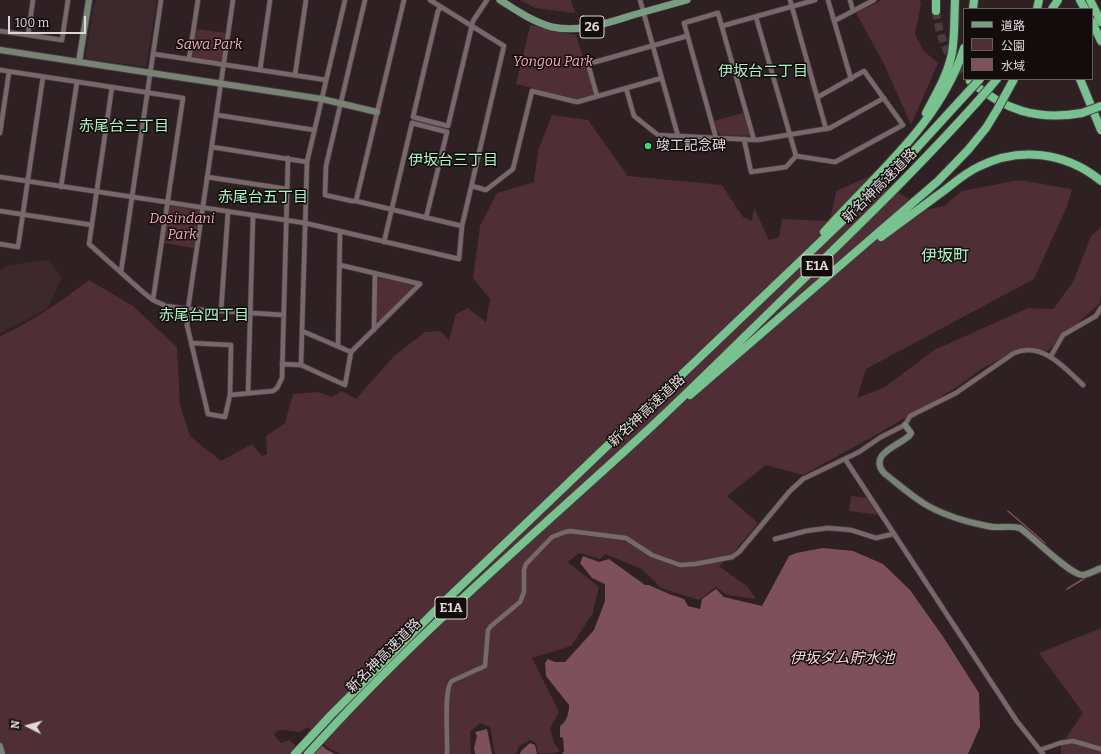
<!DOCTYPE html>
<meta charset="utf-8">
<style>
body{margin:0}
#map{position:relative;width:1101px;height:754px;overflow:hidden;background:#2e2023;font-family:Bitter,"Noto Sans JP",serif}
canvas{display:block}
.legend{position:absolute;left:963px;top:8px;width:130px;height:72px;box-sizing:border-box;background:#120c0d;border:1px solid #645d5e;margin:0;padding:5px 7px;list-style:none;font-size:12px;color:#e0d7d8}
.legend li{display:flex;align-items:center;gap:8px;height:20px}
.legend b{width:20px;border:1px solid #645d5e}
.north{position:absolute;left:8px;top:706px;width:40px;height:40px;-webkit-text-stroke:3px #120c0d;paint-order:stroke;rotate:276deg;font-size:11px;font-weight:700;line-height:16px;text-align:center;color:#e0d7d8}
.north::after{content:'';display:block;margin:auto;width:14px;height:18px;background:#e0d7d8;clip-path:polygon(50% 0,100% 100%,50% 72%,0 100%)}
.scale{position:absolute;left:8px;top:16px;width:78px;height:18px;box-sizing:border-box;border:2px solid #e0d7d8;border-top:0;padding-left:5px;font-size:12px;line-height:14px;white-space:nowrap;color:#e0d7d8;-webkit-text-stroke:3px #120c0d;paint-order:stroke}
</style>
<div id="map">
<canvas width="1101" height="754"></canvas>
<ul class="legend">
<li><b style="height:5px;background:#789e81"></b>道路</li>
<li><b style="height:11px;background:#4f2e36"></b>公園</li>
<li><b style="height:11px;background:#7e505b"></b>水域</li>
</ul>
<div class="north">N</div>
<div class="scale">100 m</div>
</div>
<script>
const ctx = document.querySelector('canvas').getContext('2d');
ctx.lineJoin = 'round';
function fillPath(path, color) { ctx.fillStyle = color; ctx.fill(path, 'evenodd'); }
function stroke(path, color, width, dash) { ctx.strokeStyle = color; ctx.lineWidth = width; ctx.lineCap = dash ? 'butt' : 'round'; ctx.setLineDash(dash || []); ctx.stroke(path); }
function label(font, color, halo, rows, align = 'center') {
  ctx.font = font + ' Bitter,"Noto Sans JP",serif'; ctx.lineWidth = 3; ctx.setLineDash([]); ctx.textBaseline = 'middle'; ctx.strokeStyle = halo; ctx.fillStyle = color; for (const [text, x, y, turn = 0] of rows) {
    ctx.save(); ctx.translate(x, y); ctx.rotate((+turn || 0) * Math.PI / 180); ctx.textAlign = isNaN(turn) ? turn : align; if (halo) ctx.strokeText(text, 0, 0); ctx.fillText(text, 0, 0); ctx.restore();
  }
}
const built = new Path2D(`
 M96 0H157L146 67 88 59 86 55 93 9Z
 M49 260 62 278 47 309 0 333V271L9 265Z`);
const green = new Path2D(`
 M520 0H571L575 13 535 8Z
 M882 0H920L921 4 915 34 923 50 938 63 911 125 883 62 856 13Z
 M532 25 553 31 576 35 594 92 592 95 576 99 516 84 530 26Z
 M196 29 227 33 222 60 221 62 193 57 192 56Z
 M743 113 744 114 750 134 747 136 721 135 717 131 714 121Z
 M552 115 588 120 628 176 722 185 743 217 752 221 754 208 769 240 779 237 782 219 830 221 836 191 872 175 925 210 944 206 962 191 1019 180 1072 189 1068 204 1034 279 866 369 857 398 885 387 934 350 1028 308 1053 309 1073 282 1091 236 1101 227V294L1100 303 1047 351 1015 352 984 367 954 389 881 432 803 475 766 465 727 496 758 523 730 557 719 566 747 586 756 599 727 595 716 587 699 600 661 588 642 569 605 554 600 559 579 553 568 562 599 587 593 613 571 646 532 658 559 712 550 728 554 743 560 751C553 754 545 754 538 753L536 743 530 740 519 746 516 754H495L490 727 480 723 470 732 471 754H340L327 747 308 727 300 732 284 730 277 731 274 735 281 743 289 740 307 754H0V336C33 321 60 302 89 280L133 306 177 347 180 405 190 436 221 461 252 444 262 456 267 454 266 436 285 423 293 394 318 392 332 397 342 391 356 399 394 356 425 332 440 331 449 340 456 314 468 308 486 322 490 299 473 278 480 226 497 193 534 182 538 151Z
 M171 206 199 210 200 212 194 248 164 243 169 207Z
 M379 277 412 285 413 288 380 321 376 319 377 278Z
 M851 496 869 498 879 515 849 511Z
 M1101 628V754H1061V745L1083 713 1039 653Z`);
const water = new Path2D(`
 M823 548 853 551 883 564 910 590 944 638 979 693 980 727 968 754H562L564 751 563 738 560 737V726C567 721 569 713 569 705L546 676 545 663 548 659 555 662H565L594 630 605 601V584L592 578 580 563 583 556 599 562 609 559 645 585H649L669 594 684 599 688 606 700 609 702 599 716 589 724 597 762 606 789 556 796 553Z
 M487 729 492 754H475L474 748 477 736 475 732Z
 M304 738 318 742 326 749 335 754H311Z
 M530 743 535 745 537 754H520L521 751Z`);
const stream = new Path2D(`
 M1008 511 1045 543
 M1067 589 1085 578 1101 572`);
const highwayTunnel = new Path2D(`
 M936 11C939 36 947 57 964 75`);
const street = new Path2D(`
 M365 0 326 166 325 195 352 201H356L462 226
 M640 0 678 136
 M790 0 826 129
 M828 0 851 79
 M850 0 853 11
 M441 7 438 11 413 117 448 126 473 21 487 0
 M756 17 796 156
 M834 21 874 0
 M722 26 815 0
 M0 31 62 40 68 0
 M28 35 33 0
 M154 54 326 80
 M189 59 198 0
 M0 70 183 98 153 300
 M260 70 270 0
 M295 75 306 0
 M112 87 89 244 144 293 153 300 166 306 188 309 284 315
 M626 88 634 116 658 135 757 140 830 128 884 98
 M597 96 588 64 687 36
 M217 115 314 130
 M0 133 9 72
 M716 138 684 23 718 13 754 140
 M744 139 751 172 786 167 796 156
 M212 147 307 162
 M796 156 835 162 837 161 903 125 864 71 818 97
 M0 177 305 223 459 259 462 226 504 46 430 0
 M207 177 287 189
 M472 186 486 190 513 169 532 91 577 102 662 78
 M61 187 77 82
 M356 201 404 0
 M0 211 92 225
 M384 242 412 123 447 132 426 218
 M0 244 18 247 43 77
 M340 265 420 284
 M121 272 161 0
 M221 311 228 212
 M374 330 375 273
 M302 331 351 352 420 284
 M191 343 231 345 230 395 225 417 208 414 187 325 188 309 233 0
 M338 346 340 231
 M1051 356 1063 335 1096 316 1101 308
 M282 364 301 365 307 162 345 0
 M301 365 345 385 351 352
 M248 393 253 216
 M230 395 273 391 277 388 282 378 288 158
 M845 459 1016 720 1043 754
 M775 539 806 531 828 528 851 530 876 538 893 534
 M1040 750 1060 743 1073 741 1101 749
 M447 754C448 740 443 688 452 681L485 666 488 630 491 626 520 602 524 592V570L526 564 552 537 565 532 570 531 626 538 652 555 680 565 695 564 732 557 739 552 790 491 803 479 859 452 881 437 905 425 910 416 956 393 1014 353C1042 341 1065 368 1083 385`);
const secondary = new Path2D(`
 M0 50 79 62 89 0
 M79 62 322 99 377 112
 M905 425 911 433 909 436C898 446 868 454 884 473 898 484 912 497 928 506 946 516 967 522 987 526 998 529 1009 525 1020 528 1033 537 1071 576 1083 575 1089 574 1096 570 1101 568
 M0 746 2 754`);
const primary = new Path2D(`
 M500 0C516 10 533 22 552 27 580 33 607 23 633 15 651 10 669 5 687 0`);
const highway = new Path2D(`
 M1080 0 1085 9
 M1090 0 1101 22
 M973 9 974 0
 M936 11V0
 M1092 22 1101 41
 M1080 79 1101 130
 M970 81C1004 110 1037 121 1082 113
 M991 86 997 79
 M926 113C936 94 948 74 952 53 955 35 954 18 955 0
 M824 232C875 174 940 124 964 48
 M881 237C900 223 919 209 938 195 951 186 963 174 978 167 1019 146 1066 152 1101 181
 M690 395 938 181 968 150 986 128
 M295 754 331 715 445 601 903 163 967 93
 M308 754C413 636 535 534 651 427 697 384 741 340 786 296 851 233 916 170 977 102`);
const highwayBridge = new Path2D(`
 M1037 9 1039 0
 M1052 9 1058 0
 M967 93 980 79
 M977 102 991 86
 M1082 113 1101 106
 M986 128 997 110 1014 79`);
const markers = [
 [648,146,4,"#3ed77d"]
];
const shields = [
 [592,27,24],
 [817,266,32],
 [451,608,32]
];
const shieldNames = [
 ["26",592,27],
 ["E1A",817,266],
 ["E1A",451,608]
];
const parkNames = [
 ["Sawa Park",209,45],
 ["Yongou Park",553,62],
 ["Dosindani",182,219],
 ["Park",182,235]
];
const poiNames = [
 ["竣工記念碑",656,146]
];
const streetNames = [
 ["新名神高速道路",880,186,-45],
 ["新名神高速道路",647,411,-43],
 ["新名神高速道路",384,656,-45]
];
const neighbourhoodNames = [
 ["伊坂台二丁目",763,72],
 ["赤尾台三丁目",124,127],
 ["伊坂台三丁目",453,161],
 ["赤尾台五丁目",263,198],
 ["赤尾台四丁目",204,316]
];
const waterNames = [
 ["伊坂ダム貯水池",842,659]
];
const quarterNames = [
 ["伊坂町",945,257]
];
fillPath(built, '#3d292d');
fillPath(green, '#4f2e36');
fillPath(water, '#7e505b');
stroke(stream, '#7e505b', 1.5);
stroke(highwayTunnel, '#493b3e', 8, [8, 4]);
stroke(street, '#463b3e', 6);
stroke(secondary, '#463b3e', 8);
stroke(primary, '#463b3e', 8);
stroke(highway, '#463b3e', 10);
stroke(street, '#78686b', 4.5);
stroke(secondary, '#788376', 6);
stroke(primary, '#789e81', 7);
stroke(highway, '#78c28f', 8);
stroke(highwayBridge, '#463b3e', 10, []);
stroke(highwayBridge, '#78c28f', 8);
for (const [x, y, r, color] of markers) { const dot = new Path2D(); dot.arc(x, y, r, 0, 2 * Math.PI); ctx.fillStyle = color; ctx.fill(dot); stroke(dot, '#120c0d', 1.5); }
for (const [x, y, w] of shields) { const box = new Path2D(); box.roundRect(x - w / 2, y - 11, w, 22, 3); ctx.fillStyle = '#120c0d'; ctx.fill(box); stroke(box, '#e0d7d8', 1); }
label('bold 13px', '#e0d7d8', null, shieldNames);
label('italic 14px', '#f7a9bb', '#120c0d', parkNames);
label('14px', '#e0d7d8', '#120c0d', poiNames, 'left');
label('14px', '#e0d7d8', '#120c0d', streetNames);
label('15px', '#aef5c2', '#120c0d', neighbourhoodNames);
label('italic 15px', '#f6d5dc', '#120c0d', waterNames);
label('16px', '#aef5c2', '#120c0d', quarterNames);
</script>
